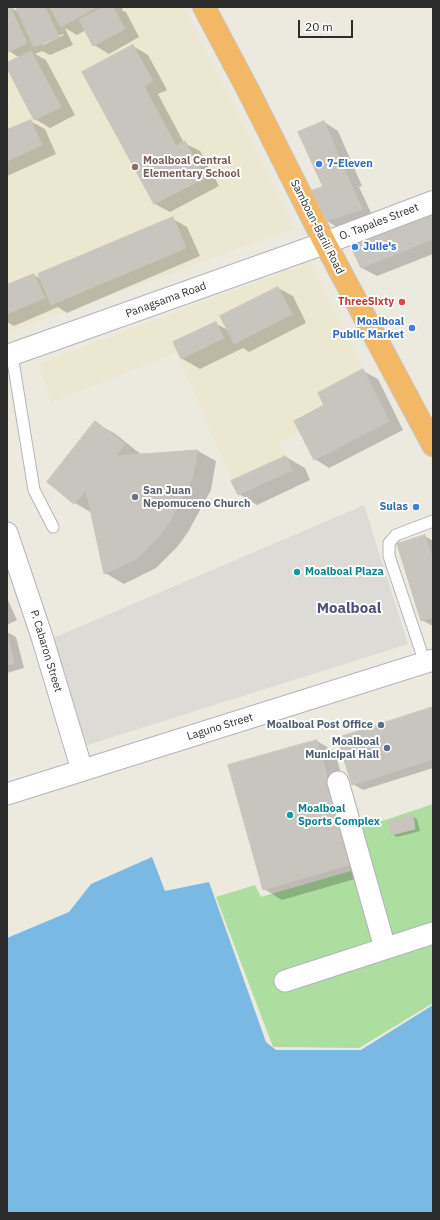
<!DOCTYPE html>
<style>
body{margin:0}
#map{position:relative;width:440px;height:1220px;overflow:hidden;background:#ece9df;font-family:"IBM Plex Sans",sans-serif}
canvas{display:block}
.frame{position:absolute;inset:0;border:8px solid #2c2c2c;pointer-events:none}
.scale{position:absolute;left:298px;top:20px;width:55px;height:18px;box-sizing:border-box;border:2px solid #2c2c2c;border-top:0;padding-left:5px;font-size:12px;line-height:14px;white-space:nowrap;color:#2c2c2c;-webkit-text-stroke:3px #fff;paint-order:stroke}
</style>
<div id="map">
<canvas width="440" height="1220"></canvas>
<div class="frame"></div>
<div class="scale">20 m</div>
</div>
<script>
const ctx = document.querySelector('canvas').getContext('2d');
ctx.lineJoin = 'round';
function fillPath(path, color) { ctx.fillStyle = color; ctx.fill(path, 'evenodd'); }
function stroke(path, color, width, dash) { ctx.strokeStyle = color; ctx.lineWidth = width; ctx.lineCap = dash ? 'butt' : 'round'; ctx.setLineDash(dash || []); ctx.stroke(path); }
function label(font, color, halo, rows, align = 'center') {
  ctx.font = font + ' "IBM Plex Sans",sans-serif'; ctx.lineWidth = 4; ctx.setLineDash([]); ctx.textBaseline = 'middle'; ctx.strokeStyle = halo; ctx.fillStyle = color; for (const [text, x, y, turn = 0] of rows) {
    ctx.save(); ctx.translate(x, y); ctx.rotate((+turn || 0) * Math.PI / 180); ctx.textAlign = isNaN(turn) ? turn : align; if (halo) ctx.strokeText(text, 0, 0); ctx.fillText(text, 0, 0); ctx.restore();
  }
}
const education = new Path2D(`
 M7 7H184L294 228 7 333V105L11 103 7 89Z
 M310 262 389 421 314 460 300 432 279 442 292 470 238 495 177 352 51 402 39 364Z`);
const green = new Path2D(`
 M433 804V1003L359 1048 273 1047 216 897 255 885 261 897 354 870 349 832Z`);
const plaza = new Path2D(`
 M364 505 408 644 81 747 51 639Z`);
const water = new Path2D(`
 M152 857 165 891 209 882 266 1042 276 1050H361L433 1005V1213H7V938L69 912 91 884Z`);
const shadow = new Path2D(`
 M7 7H10L19 12 17 7H122L123 9 121 10 126 12 139 37 109 54 94 45 86 30 77 35 65 28 73 45 50 55 42 51 35 54 46 60 75 115 50 128 35 119 7 66V64L20 58 9 51 7 48ZM63 34 64 35 43 45V42Z
 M133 46 148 55 167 90 158 94 184 143 200 151 219 186 170 212 155 204 84 73Z
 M30 121 45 129 56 154 7 176V131Z
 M324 122 338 131 362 186 359 187 372 215 337 227 327 221 324 187Z
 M433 208V254L377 276 362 268 348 240Z
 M173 219 187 227 200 256 67 313 58 307 14 326 7 322V287L34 275 41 279Z
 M278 288 293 296 306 323 249 352 243 348 200 369 181 358 216 324 228 330Z
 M363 371 378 379 403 430 329 468 315 459Z
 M95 423 114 433 142 455 198 451 216 461 211 490 188 532 178 546 156 568 124 584 105 573 92 513 75 503 49 482Z
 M286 457 305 468 310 480 257 505 239 494Z
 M425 536 433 541V626L422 620Z
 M7 598 17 620 7 625Z
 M7 632 16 637 24 668 7 673Z
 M433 708V768L363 790 353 784Z
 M317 741 335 752 369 875 282 900 264 889Z
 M412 816 417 819 420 831 397 837 392 834Z`);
const building = new Path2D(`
 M7 7H10L27 43 8 52 7 50Z
 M16 7H45L59 37 34 47Z
 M50 7H97L61 27Z
 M103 7H113L125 29 93 46 79 20Z
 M133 45 153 81 144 86 176 146 185 141 205 178 154 204 82 72Z
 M31 51 61 107 34 120 7 68V63Z
 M31 120 42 145 7 161V130Z
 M324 121 348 178 323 187 298 132Z
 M348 178 362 209 326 221 311 191Z
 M433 207V239L361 268 347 239Z
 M173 217 186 248 51 305 38 274Z
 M34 274 45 298 7 314V285Z
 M278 287 292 314 234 344 220 316Z
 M216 322 224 338 181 359 173 342Z
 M363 369 389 421 314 460 294 421 324 405 318 393Z
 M95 421 125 444 115 456 198 450 192 479 170 521 159 536 138 558 104 574 86 490 74 504 47 482Z
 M286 456 292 470 238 495 231 481Z
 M425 535 432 557 433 556V617L421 621 397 544Z
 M7 634 14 663 7 665Z
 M433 707V759L352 785 337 738Z
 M317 740 351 864 263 890 228 765Z
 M413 815 415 829 391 835 388 822Z`);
const lane = new Path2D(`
 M12 355 34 490 53 527
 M425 663 389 556V543L396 535 433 521`);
const street = new Path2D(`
 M7 533 42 637 82 770
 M338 782 385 948
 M7 794 433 660
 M285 981 433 933`);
const secondary = new Path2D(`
 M7 356 325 243 433 202`);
const highway = new Path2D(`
 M204 7 248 90 325 243 433 445`);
const markers = [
 [319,164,4,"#3f7fe0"],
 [135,167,4,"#8d6e63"],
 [355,247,4,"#3f7fe0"],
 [402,302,4,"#e0444e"],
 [412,328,4,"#3f7fe0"],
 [135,497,4,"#6b7280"],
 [416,507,4,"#3f7fe0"],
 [297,572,4,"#0f9aa8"],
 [381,725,4,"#5c6f8a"],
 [387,748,4,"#5c6f8a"],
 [290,815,4,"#0f9aa8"]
];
const educationNames = [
 ["Moalboal Central",143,161],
 ["Elementary School",143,174]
];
const shopNames = [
 ["7-Eleven",327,164],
 ["Julie's",363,247],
 ["Moalboal",404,322,"right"],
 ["Public Market",404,335,"right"],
 ["Sulas",408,507,"right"]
];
const streetNames = [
 ["O. Tapales Street",379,222,-21],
 ["Samboan-Barili Road",317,227,63],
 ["Panagsama Road",166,300,-20],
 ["P. Cabaron Street",46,651,73],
 ["Laguno Street",220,727,-17]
];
const healthNames = [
 ["ThreeSixty",394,302]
];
const worshipNames = [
 ["San Juan",143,491],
 ["Nepomuceno Church",143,504]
];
const cultureNames = [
 ["Moalboal Plaza",305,572],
 ["Moalboal",298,809],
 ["Sports Complex",298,822]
];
const serviceNames = [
 ["Moalboal Post Office",373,725],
 ["Moalboal",379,742],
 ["Municipal Hall",379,755]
];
const districtNames = [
 ["Moalboal",349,609]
];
fillPath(education, '#ece7d0');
fillPath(green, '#acdea0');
fillPath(plaza, '#dddbd6');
fillPath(water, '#7bb9e5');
fillPath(shadow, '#0003');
fillPath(building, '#c8c5bf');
stroke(building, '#c8c5b9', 1);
stroke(lane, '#b3b3be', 13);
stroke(street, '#b3b3be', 23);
stroke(secondary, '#b3b3be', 24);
stroke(highway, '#c8c8c8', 24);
stroke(lane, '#fff', 11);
stroke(street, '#fff', 21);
stroke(secondary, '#fff', 22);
stroke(highway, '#f2b865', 22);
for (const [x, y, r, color] of markers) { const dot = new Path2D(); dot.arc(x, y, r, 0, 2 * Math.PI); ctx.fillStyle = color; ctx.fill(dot); stroke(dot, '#fff', 1.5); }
label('bold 11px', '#785e54', '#fff', educationNames, 'left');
label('bold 11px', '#366cbe', '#fff', shopNames, 'left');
label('11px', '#2c2c2c', '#fff', streetNames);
label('bold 11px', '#be3a42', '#fff', healthNames, 'right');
label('bold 11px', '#5b616d', '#fff', worshipNames, 'left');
label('bold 11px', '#0d838f', '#fff', cultureNames, 'left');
label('bold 11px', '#4e5e75', '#fff', serviceNames, 'right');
label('bold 15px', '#4f5079', '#fff', districtNames);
</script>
